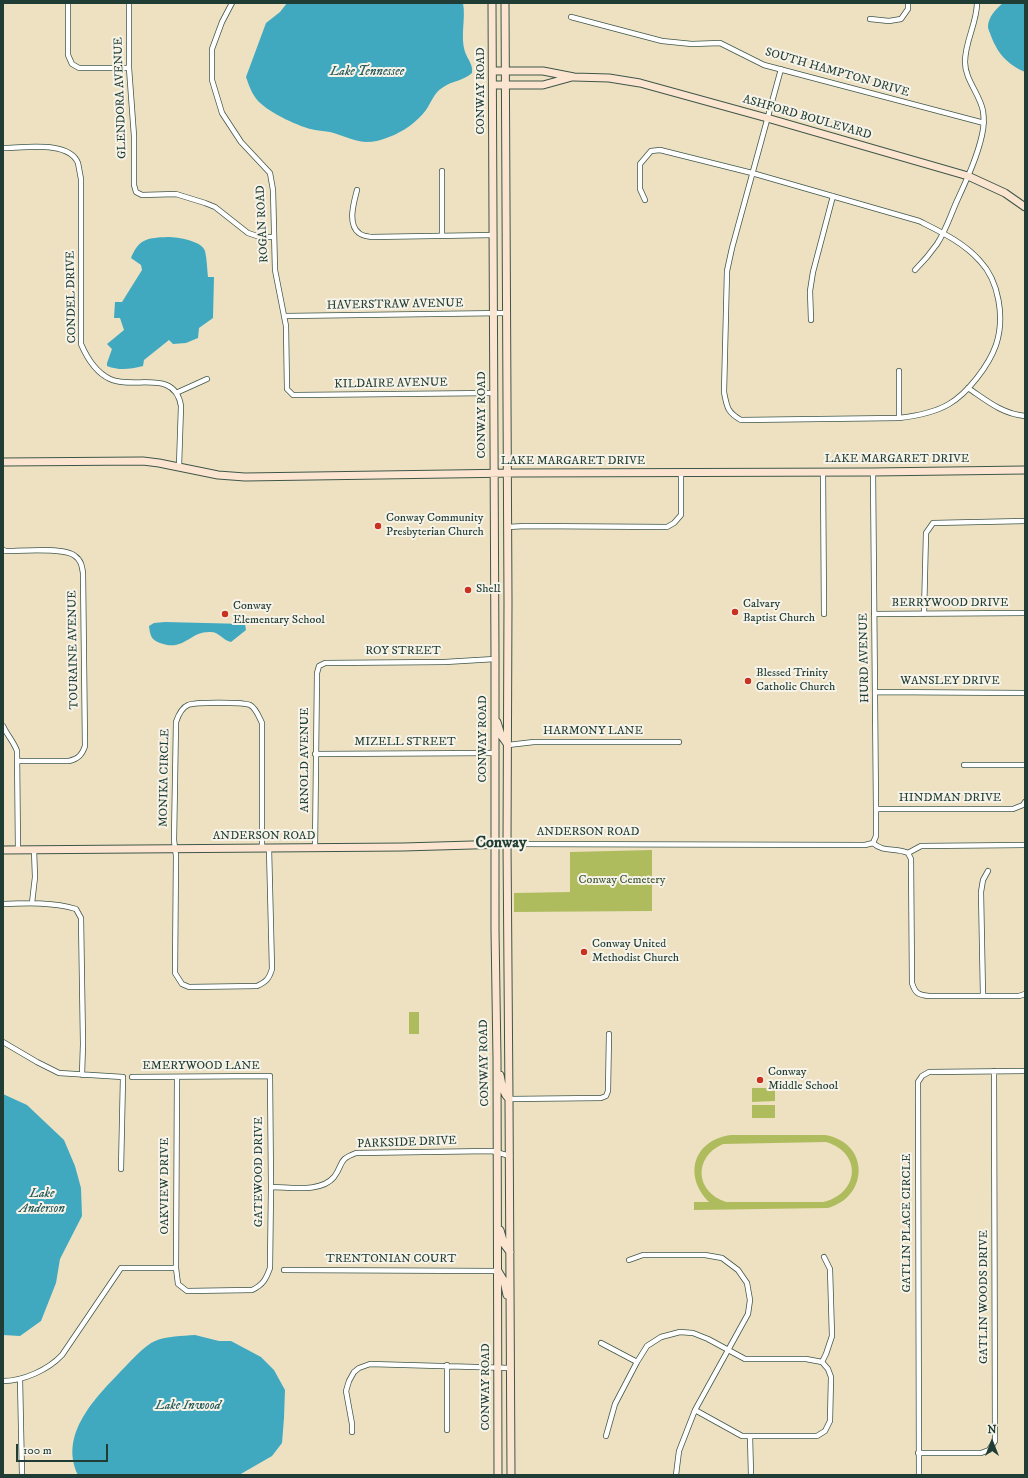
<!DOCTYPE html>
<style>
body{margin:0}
#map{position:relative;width:1028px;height:1478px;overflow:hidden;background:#eee1c2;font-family:"IM FELL DW Pica",serif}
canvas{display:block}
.frame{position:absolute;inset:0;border:4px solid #1f3d34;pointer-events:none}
.north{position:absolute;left:972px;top:1422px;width:40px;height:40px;-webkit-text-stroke:3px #f7f3e8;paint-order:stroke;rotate:0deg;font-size:11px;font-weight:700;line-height:16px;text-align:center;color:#1f3d34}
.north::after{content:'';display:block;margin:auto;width:14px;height:18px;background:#1f3d34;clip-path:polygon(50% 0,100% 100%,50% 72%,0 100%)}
.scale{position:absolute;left:16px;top:1444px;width:92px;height:18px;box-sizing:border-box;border:2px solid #1f3d34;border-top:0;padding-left:5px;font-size:12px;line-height:14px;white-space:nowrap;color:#1f3d34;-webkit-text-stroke:3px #f7f3e8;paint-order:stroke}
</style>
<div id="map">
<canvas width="1028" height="1478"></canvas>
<div class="frame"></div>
<div class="north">N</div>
<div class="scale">100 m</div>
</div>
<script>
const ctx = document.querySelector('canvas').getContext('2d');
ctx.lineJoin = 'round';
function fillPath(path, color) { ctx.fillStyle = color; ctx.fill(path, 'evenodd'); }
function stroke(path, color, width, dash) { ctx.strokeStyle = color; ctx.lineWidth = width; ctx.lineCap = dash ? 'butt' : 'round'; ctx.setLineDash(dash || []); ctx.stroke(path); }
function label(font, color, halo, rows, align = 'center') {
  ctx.font = font + ' "IM FELL DW Pica",serif'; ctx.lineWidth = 4; ctx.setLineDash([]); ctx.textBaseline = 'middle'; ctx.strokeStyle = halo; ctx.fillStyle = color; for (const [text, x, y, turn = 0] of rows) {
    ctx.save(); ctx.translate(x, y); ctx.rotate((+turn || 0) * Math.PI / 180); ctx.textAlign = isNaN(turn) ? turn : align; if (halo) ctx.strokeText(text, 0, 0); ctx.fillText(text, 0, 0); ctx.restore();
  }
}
const green = new Path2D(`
 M652 850V911L514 912V893L570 892V852Z
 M409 1012H419V1034H409Z
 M752 1088H775V1101L752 1102Z
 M752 1105H775V1118H752Z
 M731 1135H825C869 1142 870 1196 828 1208L694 1210V1202H709C683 1176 693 1140 731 1135ZM826 1142C863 1153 859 1194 823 1202H726C695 1192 693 1157 723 1144Z`);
const water = new Path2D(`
 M287 3H463C466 19 460 36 465 52 468 60 473 64 472 73 463 81 451 81 442 88 434 93 431 103 426 110 417 122 403 132 389 137 382 140 374 142 366 142 353 141 342 135 330 132 325 131 320 131 315 130 299 127 270 113 258 101 252 94 249 86 246 77L266 23 280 12Z
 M1003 3H1025V72C1007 64 998 54 991 36 990 33 988 29 988 27 988 17 996 9 1003 3Z
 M168 237C178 237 202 241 205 251 207 259 207 269 208 277H214L213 318 199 328 198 338 186 343 173 344 169 340 144 360 143 366C130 369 120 371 107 366V363L112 349 107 344 124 330 120 318H114L115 302H122L142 270 141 265 131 258C139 238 148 238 168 237Z
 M165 622 245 624 246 630 231 642C222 640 219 631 209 632 189 632 184 652 160 643 151 640 150 635 149 626L154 623Z
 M3 1094 27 1105 64 1140 75 1166 81 1188 82 1216 60 1259 56 1283 41 1321 20 1336 3 1335Z
 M195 1335 219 1341H231L261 1357 274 1370 285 1390 284 1418 282 1443 272 1456 239 1475H78C58 1434 97 1396 123 1369 131 1361 145 1345 155 1341 167 1336 182 1336 195 1335Z`);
const street = new Path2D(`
 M68 3V55L72 64 79 68H129
 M129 3V68L134 136V185L136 192 142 195 176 194 205 203 215 207 248 233 260 237H274
 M232 3 222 22 212 49V80L222 113 241 142 270 173 273 190 275 270 286 326 287 389 293 395H297L494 393
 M571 17 662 41 692 44 720 43 764 65 984 123
 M870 19 889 21 901 19 908 9V3
 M3 148C23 148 69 140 78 163 79 168 80 174 81 179V344C87 358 95 372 110 379 134 390 175 368 181 406L179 466
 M442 171V235
 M357 190C354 202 347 224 359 233 362 236 367 236 371 237L494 235
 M645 200 640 189V164L651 151 660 150 752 173 919 221C941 232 963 242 980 261 999 281 1005 318 996 345 989 365 968 393 949 404 934 413 916 416 899 418L741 420C727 412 727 407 724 392L727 271 732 248 781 69
 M915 270C923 262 930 254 937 244 945 232 950 217 956 203 966 181 977 158 982 135 984 127 984 118 983 111 980 94 965 80 965 62 965 41 977 23 977 3
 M285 316 506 313
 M811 320 810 291 813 272 833 196
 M899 371V418
 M968 388C986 400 1002 414 1025 416
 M176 393 207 379
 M823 472 824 614
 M507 527 526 526 667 527 674 523 681 515V472
 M3 550 6 551C20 551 65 547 75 556 81 560 82 566 83 573L85 746C82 755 78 759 69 761H18
 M874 614 1025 613
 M924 614 926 533 933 523 1025 521
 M875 692 1025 693
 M3 726C7 735 14 742 17 751L18 850
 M508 745 534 742H679
 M315 754 495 753
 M964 765H1025
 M876 809H1013L1023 805 1025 802
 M873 843 876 836V809L873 472
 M873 843C884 853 895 847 908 853
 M507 844 865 845 873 843
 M262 848V723C259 717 256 708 250 705 243 702 195 702 188 705 181 708 178 716 176 722L174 840 176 856 175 973 182 984 189 987 257 986C266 982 269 979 272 969L269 848
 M315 848 317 673 319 666 325 663 445 662 495 659
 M908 853 911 859 912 983C915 993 918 995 929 996H1019L1025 994
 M908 853 921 846 1025 845
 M32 903 35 877 34 850
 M3 904C27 903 53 902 76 909L81 918 83 1044 82 1075
 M983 996 981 892 983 880 988 871
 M3 1042 37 1062 59 1073 123 1077 121 1169
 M132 1077 270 1076 271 1187 270 1268C266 1279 263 1285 252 1290L187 1291 178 1284 176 1268 177 1077
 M509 1099 601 1098 606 1096 608 1091 609 1034
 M271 1187C290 1187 321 1193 334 1177 344 1164 337 1160 356 1153L492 1151 510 1156
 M629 1260 643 1255H705L722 1258 738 1270 747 1283 750 1300 748 1314 695 1410 679 1451 676 1475
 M284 1270 497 1271
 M601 1343 637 1362
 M822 1362 826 1354 832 1336 830 1269 824 1257
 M20 1379 22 1475
 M3 1381C23 1381 48 1370 62 1355L121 1268H176
 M447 1430V1365
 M352 1432V1424L346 1391 349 1381 354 1372 359 1368 370 1364 510 1368
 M606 1436 615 1404 637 1362 647 1346 661 1337 680 1332 693 1333 708 1339 745 1359H806L822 1362 828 1369 831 1377 830 1421 825 1431 817 1436H742L695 1410
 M750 1436 751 1475
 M918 1453H981L989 1450 995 1441 994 1071
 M919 1475 918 1082 922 1076 929 1072 1025 1071`);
const secondary = new Path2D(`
 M492 3 495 659V930L497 1059 498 1475
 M505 3 508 602 507 844 509 1099 511 1475
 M493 71H543L574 77 609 78 640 83 767 118 968 176 1005 193 1025 207
 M493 85H543L572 77
 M3 462 143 461 159 463 218 475 245 477 516 473 873 472 1025 470
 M497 722 501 735 508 745
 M3 850 403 847 507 844
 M500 1075C502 1084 502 1092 509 1099
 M500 1230 504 1244 510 1252
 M498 1271 504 1281 507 1295`);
const markers = [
 [378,526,4,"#c8321e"],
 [468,590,4,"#c8321e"],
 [735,612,4,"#c8321e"],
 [225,614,4,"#c8321e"],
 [748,681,4,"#c8321e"],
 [584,952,4,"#c8321e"],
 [760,1080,4,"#c8321e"]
];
const streetNames = [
 ["SOUTH HAMPTON DRIVE",837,73,16],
 ["CONWAY ROAD",482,91,-90],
 ["GLENDORA AVENUE",121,98,-92],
 ["ASHFORD BOULEVARD",807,118,16],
 ["ROGAN ROAD",263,224,-93],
 ["CONDEL DRIVE",72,297,-91],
 ["HAVERSTRAW AVENUE",395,305,-1],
 ["KILDAIRE AVENUE",391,384,-1],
 ["CONWAY ROAD",483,415,-90],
 ["LAKE MARGARET DRIVE",897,460],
 ["LAKE MARGARET DRIVE",573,462],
 ["BERRYWOOD DRIVE",950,604],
 ["TOURAINE AVENUE",74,650,-91],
 ["ROY STREET",403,652],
 ["HURD AVENUE",865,658,-91],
 ["WANSLEY DRIVE",950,682],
 ["HARMONY LANE",593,732],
 ["CONWAY ROAD",484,739,-90],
 ["MIZELL STREET",405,743],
 ["ARNOLD AVENUE",306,760,-90],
 ["MONIKA CIRCLE",165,778,-89],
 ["HINDMAN DRIVE",950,799],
 ["ANDERSON ROAD",588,833],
 ["ANDERSON ROAD",264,837],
 ["CONWAY ROAD",485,1063,-91],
 ["EMERYWOOD LANE",201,1067],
 ["PARKSIDE DRIVE",407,1143,-2],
 ["GATEWOOD DRIVE",260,1172,-90],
 ["OAKVIEW DRIVE",166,1186,-90],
 ["GATLIN PLACE CIRCLE",908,1223,-90],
 ["TRENTONIAN COURT",391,1260],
 ["GATLIN WOODS DRIVE",985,1297,-90],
 ["CONWAY ROAD",487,1387,-90]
];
const poiNames = [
 ["Conway Community",386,519],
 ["Presbyterian Church",386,533],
 ["Shell",476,590],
 ["Calvary",743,605],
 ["Baptist Church",743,619],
 ["Conway",233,607],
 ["Elementary School",233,621],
 ["Blessed Trinity",756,674],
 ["Catholic Church",756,688],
 ["Conway United",592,945],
 ["Methodist Church",592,959],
 ["Conway",768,1073],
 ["Middle School",768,1087]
];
const parkNames = [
 ["Conway Cemetery",622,881]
];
const waterNames = [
 ["Lake Tennessee",367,72],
 ["Lake",42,1194],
 ["Anderson",42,1209],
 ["Lake Inwood",188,1406]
];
const districtNames = [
 ["Conway",501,844]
];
fillPath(green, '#afbc5e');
fillPath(water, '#40a9c0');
stroke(street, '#3e5649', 6);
stroke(secondary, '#3e5649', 9);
stroke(street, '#fff', 4.5);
stroke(secondary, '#fce5d0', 7);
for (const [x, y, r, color] of markers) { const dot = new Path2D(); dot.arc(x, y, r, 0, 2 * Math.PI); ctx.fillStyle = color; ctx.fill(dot); stroke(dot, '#f7f3e8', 1.5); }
label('12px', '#1f3d34', '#f7f3e8', streetNames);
label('12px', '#1f3d34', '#f7f3e8', poiNames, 'left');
label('12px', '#435d3e', '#f7f3e8', parkNames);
label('italic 13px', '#295d5e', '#f7f3e8', waterNames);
label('bold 16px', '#1f3d34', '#f7f3e8', districtNames);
</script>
